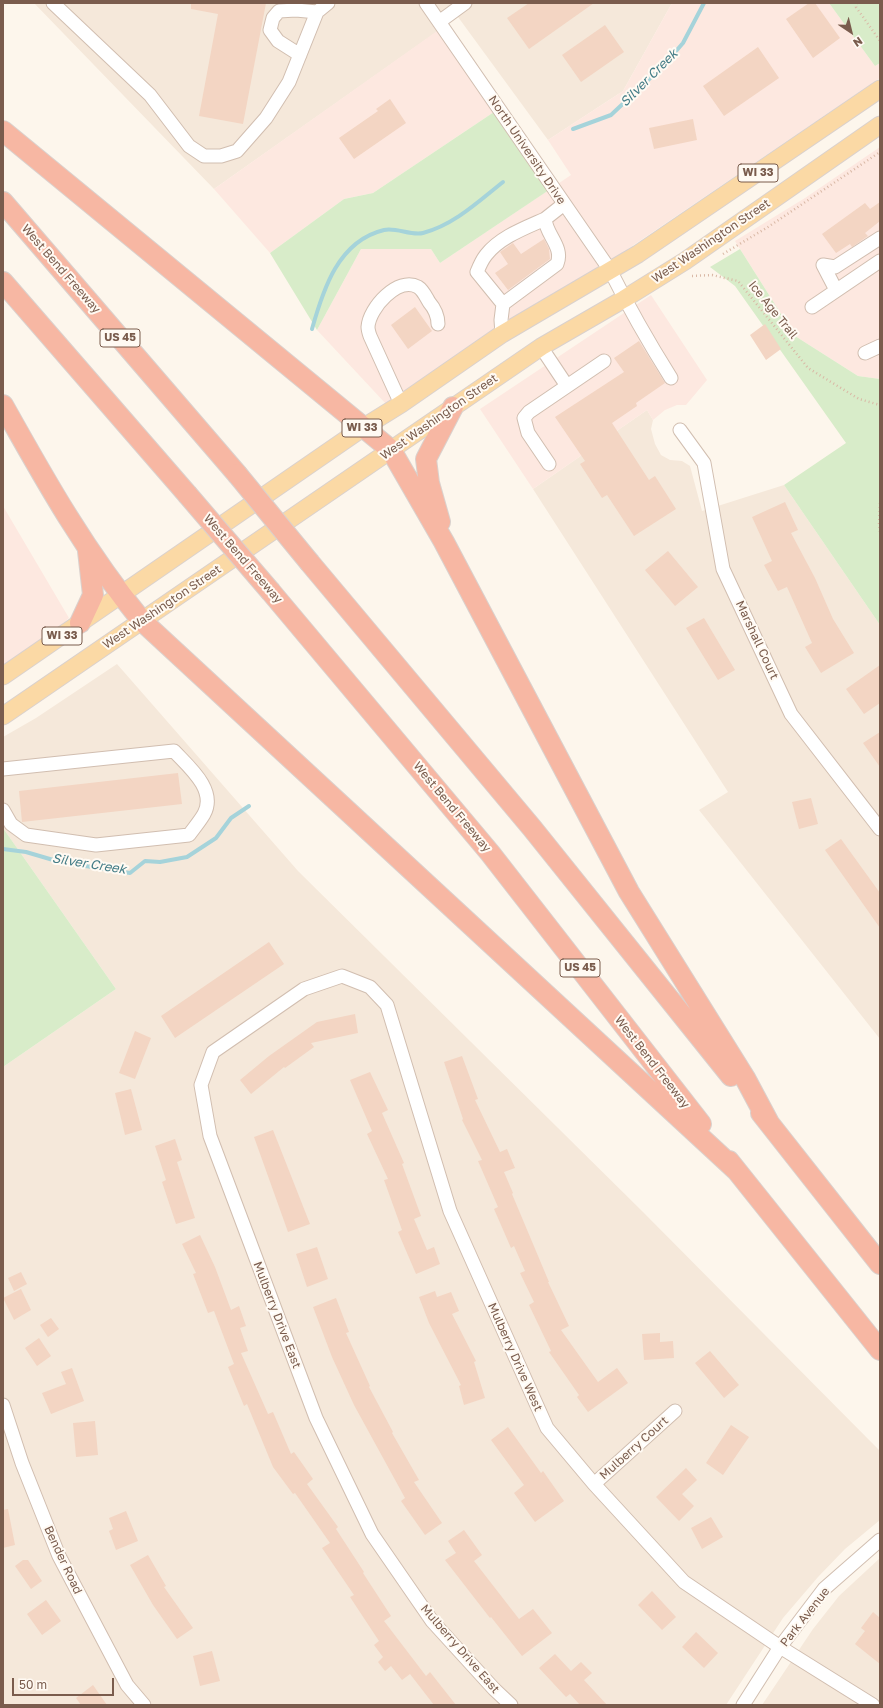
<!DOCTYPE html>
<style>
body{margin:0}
#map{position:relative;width:883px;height:1708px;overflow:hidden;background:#fdf6ec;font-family:"Golos Text",sans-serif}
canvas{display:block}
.frame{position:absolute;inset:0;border:4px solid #7a5c4d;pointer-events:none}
.north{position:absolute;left:831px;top:12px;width:40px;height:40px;-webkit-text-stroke:3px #fffaf3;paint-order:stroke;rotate:145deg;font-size:11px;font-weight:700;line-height:16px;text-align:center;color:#7a5c4d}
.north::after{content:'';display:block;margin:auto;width:14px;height:18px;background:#7a5c4d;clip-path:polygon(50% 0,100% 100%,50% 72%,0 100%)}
.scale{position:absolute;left:12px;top:1678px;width:102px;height:18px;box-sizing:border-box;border:2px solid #7a5c4d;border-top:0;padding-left:5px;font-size:12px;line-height:14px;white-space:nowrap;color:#7a5c4d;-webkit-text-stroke:3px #fffaf3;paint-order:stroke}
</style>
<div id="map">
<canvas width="883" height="1708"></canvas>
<div class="frame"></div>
<div class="north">N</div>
<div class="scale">50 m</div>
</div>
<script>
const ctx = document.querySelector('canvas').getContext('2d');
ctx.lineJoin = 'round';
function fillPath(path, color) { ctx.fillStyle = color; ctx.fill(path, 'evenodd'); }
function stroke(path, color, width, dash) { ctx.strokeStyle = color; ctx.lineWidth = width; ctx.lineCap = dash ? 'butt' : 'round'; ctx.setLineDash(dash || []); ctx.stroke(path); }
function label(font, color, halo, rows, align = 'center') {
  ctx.font = font + ' "Golos Text",sans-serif'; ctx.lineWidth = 4; ctx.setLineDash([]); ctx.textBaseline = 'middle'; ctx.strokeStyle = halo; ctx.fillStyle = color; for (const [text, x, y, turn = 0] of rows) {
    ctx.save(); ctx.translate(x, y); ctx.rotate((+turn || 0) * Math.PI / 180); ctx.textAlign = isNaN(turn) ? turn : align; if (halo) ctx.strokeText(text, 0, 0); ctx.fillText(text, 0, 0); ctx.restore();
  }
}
const residential = new Path2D(`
 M34 3H672L623 91 548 140 458 17 214 189Z
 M647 410 653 420 651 429 655 444 661 455 670 460 682 461 690 466 702 511 784 485 880 625V1039L699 810 728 792 533 489Z
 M117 664 298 871 643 1212 880 1451V1520L845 1549 818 1577 783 1618 726 1705H3V1067L116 989 3 828V737L36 718Z
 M880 1558V1705H762L813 1629 839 1596Z`);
const commercial = new Path2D(`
 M672 3H829L875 66 880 63V78L582 280 470 347 386 404 317 330 361 249H431L440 263 571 175 548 140 623 91Z
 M437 31 494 112 373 193 344 199 270 253 214 189Z
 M880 147V379L858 376 795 336 735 241 805 198Z
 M651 295 707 380 686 405H677L665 410 653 420 647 410 533 489 480 409Z
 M3 506 69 618 35 648 3 669Z`);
const green = new Path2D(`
 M829 3H880V63L875 66Z
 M494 112 549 190 440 263 431 249H361L317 330 270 253 344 199 373 193Z
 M740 249 795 336 858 376 880 379V625L784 485 846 443 735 286 710 267Z
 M3 828 116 989 3 1067Z`);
const stream = new Path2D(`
 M573 129 611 115 664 65 683 43 704 3
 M312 329C323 290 338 241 384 230 396 227 411 236 423 233 454 225 479 201 503 182
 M3 849 26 852 60 862 130 873 145 861 160 862 187 857 216 838 231 818 249 806`);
const building = new Path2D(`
 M191 3H266L243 124 199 116 218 14 191 9Z
 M529 3H594L529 49 507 18Z
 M809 3H815L840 38 813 58 786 19Z
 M605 25 624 52 581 82 562 55Z
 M758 47 779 78 724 116 703 86Z
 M390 99 406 123 354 159 339 138 378 111 376 109Z
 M693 119 697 140 654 149 649 128Z
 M880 202V221L865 233 868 236 852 247 850 244 836 253 822 234 865 203 870 209Z
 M544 239 549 249 550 259 508 290 495 273 508 264 500 252 513 243 521 254Z
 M415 307 432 331 408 349 391 325Z
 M765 324 781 349 766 360 750 335Z
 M639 341 665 383 636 403 637 406 612 423 649 480 655 476 676 509 634 536 607 495 602 498 580 464 585 461 555 417 624 372 614 358Z
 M785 502 798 530 791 533 815 578 833 619 854 653 821 673 805 647 812 643 787 587 778 591 764 565 772 561 752 517Z
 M668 551 698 587 675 606 645 570Z
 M704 618 735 670 718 680 686 628Z
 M880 665V703L864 714 846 689Z
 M880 732V767L863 743Z
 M178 773 182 804 22 822 19 791Z
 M811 798 818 824 799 829 792 802Z
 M841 839 880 893V928L825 850Z
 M269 942 284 964 175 1038 161 1016Z
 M355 1014 358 1033 311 1043 314 1047 285 1068 284 1067 251 1094 240 1080 269 1056 317 1022Z
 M135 1031 151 1038 135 1079 119 1073Z
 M462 1056 478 1099 475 1100 500 1152 507 1149 515 1168 504 1172 513 1193 512 1194 549 1282H548L569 1326 561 1330 598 1382 617 1368 628 1383 588 1412 577 1397 579 1395 549 1352 551 1351 529 1305 534 1302 520 1273 525 1271 514 1246 511 1248 494 1209 498 1207 478 1161 482 1160 462 1120 463 1119 444 1062Z
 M370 1072 388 1110 382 1113 404 1163 402 1164 421 1216 414 1219 427 1250 434 1247 440 1264 416 1274 398 1232 402 1230 384 1180 388 1179 367 1134 372 1131 350 1080Z
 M131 1089 142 1130 125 1135 115 1093Z
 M273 1130 310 1224 288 1232 254 1137Z
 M175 1139 182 1160 177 1162 195 1218 176 1224 162 1182 166 1180 155 1146Z
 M200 1235 215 1267 231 1310 239 1306 246 1326 240 1328 248 1351 241 1353 268 1414 273 1412 291 1454 294 1452 313 1479 307 1484 338 1527 336 1529 364 1572 363 1573 391 1616 384 1621 426 1676 430 1672 456 1705H434L410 1674 402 1680 391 1666 385 1671 378 1662 383 1657 374 1645 379 1641 350 1597 354 1595 322 1548 330 1543 295 1493 293 1494 273 1467 247 1404 244 1406 228 1367 234 1364 214 1311 208 1313 193 1274 196 1273 182 1244Z
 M317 1247 328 1279 307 1287 296 1254Z
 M21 1272 27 1284 14 1291 8 1278Z
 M21 1289 31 1310 14 1320 3 1298Z
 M435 1291 437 1297 451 1292 459 1311 452 1314 476 1361 474 1362 485 1398 464 1405 459 1386 461 1385 429 1323 419 1297Z
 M336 1298 349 1332 346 1333 370 1386 369 1387 393 1432 392 1433 419 1480 414 1482 442 1523 425 1535 401 1501 405 1498 354 1405 332 1357 313 1307Z
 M51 1318 59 1329 48 1337 40 1325Z
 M660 1333V1342L673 1341 674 1358 644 1360 642 1334Z
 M39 1338 51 1356 37 1366 25 1348Z
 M710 1351 739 1385 724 1398 695 1363Z
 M72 1368 84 1401 51 1414 42 1393 66 1384 61 1372Z
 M95 1421 98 1455 76 1457 73 1423Z
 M731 1425 749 1437 723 1475 706 1463Z
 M508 1427 541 1473 543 1471 564 1501 535 1522 514 1493 524 1485 491 1440Z
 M686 1468 697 1480 682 1494 694 1506 679 1521 656 1497Z
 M8 1509 15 1545 3 1548V1510Z
 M126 1511 138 1541 116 1550 109 1531 113 1529 109 1518Z
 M711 1517 723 1537 702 1549 691 1528Z
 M464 1530 482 1555 474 1561 519 1619 533 1609 552 1633 522 1656 491 1617 490 1618 445 1560 456 1553 448 1541Z
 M148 1555 166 1586 164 1587 193 1628 177 1639 153 1605 130 1565Z
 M23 1560H28L42 1581 31 1589 15 1566Z
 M652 1591 676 1617 662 1630 638 1605Z
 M46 1600 61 1621 42 1635 27 1614Z
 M873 1612 880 1618V1664L855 1644 865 1631 861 1628Z
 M696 1632 718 1653 704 1668 682 1647Z
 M212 1651 220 1681 200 1686 193 1656Z
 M555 1654 571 1671 581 1662 592 1673 584 1680 607 1705H580L570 1694 566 1697 539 1668Z
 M93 1685 107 1705H81L76 1698Z`);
const path = new Path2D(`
 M857 3 856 7 880 41
 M723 254 768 227 880 152
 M692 276 712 275 738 281 808 368 859 399 880 405
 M880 503 879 525 880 532`);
const minor = new Path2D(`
 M53 3 150 95 189 146 204 156H221L237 151 266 118 289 82 317 12 328 3
 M426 3 610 270C629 308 649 343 671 378
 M439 22 465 3
 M300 55 278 41 270 30 273 18 279 11 296 10 317 12
 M823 265 835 267 880 238
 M823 265 836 290
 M503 304 557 264C564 247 546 235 545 219L564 204
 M812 307 880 261
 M502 334 501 320 503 304 477 272C479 267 482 260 486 255 500 237 525 228 545 219
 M541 347 567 386
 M865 353 880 346
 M401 404 370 336C369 333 368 330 368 327 369 308 398 276 418 287 423 290 426 297 429 302 435 309 438 315 438 324
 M680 430 704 463 723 569 791 714 880 829
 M549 464 528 433 524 418 529 412 604 361
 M3 769 174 751C189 767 217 790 204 814 200 821 194 828 189 835L96 845 26 835 11 824 3 810
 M3 1405 22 1463 59 1556 127 1685 144 1705
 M594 1484 675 1411
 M511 1705 494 1689 432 1621 372 1534 316 1418 210 1136 201 1085 213 1052 304 989 342 976 370 987 387 1005 450 1211 547 1428 594 1484 684 1582 780 1647 873 1705
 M743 1705 780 1647 824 1589 880 1540`);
const major = new Path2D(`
 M3 676 364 427 401 404 502 334 638 254 880 89
 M3 716 541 347 624 299 685 261 880 125`);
const highway = new Path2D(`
 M3 131 391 450 444 542 629 892 745 1078 769 1123
 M3 202 237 474
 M3 282 187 494
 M3 405C46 482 86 553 142 621L737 1171
 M440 522 429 483 426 459 453 407
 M310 563 532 828 731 1076
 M271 592 490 853 701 1124
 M80 623 93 595 88 551
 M761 1113 880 1264
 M729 1161 880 1350`);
const highwayBridge = new Path2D(`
 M237 474 310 563
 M187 494 271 592`);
const shields = [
 [758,173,40],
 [120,338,40],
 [362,428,40],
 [62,636,40],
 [580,968,40]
];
const shieldNames = [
 ["WI 33",758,173],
 ["US 45",120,338],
 ["WI 33",362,428],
 ["WI 33",62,636],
 ["US 45",580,968]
];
const streetNames = [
 ["North University Drive",527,150,56],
 ["West Washington Street",711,241,-34],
 ["West Bend Freeway",61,269,49],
 ["Ice Age Trail",773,310,51],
 ["West Washington Street",439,417,-35],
 ["West Bend Freeway",243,559,49],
 ["West Washington Street",162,607,-34],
 ["Marshall Court",757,640,65],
 ["West Bend Freeway",452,807,50],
 ["West Bend Freeway",652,1062,52],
 ["Mulberry Drive East",277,1315,69],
 ["Mulberry Drive West",515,1357,66],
 ["Mulberry Court",634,1448,-42],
 ["Bender Road",63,1560,65],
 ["Park Avenue",805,1617,-52],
 ["Mulberry Drive East",460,1649,49]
];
const waterNames = [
 ["Silver Creek",649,78,-45],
 ["Silver Creek",89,864,9]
];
fillPath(residential, '#f5e8da');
fillPath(commercial, '#fde8e0');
fillPath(green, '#d8ecc9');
stroke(stream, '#a5d3da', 4);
fillPath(building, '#f3d5c3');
stroke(minor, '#d1beb0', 15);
stroke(major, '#dad1cd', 19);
stroke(highway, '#dad1cd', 22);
stroke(path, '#d9b8a5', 2.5, [1, 3]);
stroke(minor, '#fff', 13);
stroke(major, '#fbd9a5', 17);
stroke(highway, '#f7b7a3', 20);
stroke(highwayBridge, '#dad1cd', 22, []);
stroke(highwayBridge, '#f7b7a3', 20);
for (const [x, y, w] of shields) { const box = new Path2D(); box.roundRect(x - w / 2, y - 9, w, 18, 3); ctx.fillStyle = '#fffaf3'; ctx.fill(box); stroke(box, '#7a5c4d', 1); }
label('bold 11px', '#7a5c4d', null, shieldNames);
label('12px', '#7a5c4d', '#fffaf3', streetNames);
label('italic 13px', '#437c86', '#fffaf3', waterNames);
</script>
